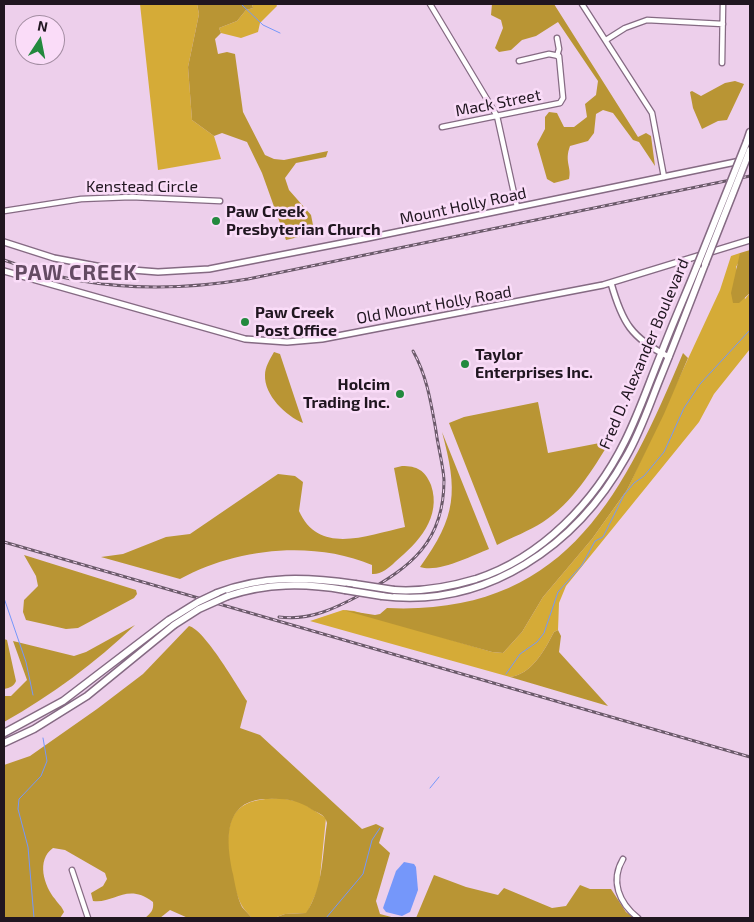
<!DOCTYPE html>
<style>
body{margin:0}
#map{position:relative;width:754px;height:922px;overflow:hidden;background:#edcfeb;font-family:"Exo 2",sans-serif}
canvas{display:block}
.frame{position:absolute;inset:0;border:5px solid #201620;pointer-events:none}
.north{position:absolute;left:15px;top:15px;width:50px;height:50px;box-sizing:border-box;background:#fadcf8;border:1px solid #a38da2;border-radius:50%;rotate:11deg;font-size:14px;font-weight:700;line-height:20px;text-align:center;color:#201620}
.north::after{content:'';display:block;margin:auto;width:18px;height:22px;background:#23893e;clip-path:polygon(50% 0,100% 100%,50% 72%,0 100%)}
</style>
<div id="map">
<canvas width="754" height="922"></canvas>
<div class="frame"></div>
<div class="north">N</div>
</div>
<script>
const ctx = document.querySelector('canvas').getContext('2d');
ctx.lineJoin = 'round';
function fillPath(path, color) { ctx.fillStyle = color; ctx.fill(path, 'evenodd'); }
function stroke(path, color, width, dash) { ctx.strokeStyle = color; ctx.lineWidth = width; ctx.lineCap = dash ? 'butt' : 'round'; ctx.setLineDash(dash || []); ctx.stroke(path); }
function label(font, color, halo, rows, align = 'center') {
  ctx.font = font + ' "Exo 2",sans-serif'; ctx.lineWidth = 5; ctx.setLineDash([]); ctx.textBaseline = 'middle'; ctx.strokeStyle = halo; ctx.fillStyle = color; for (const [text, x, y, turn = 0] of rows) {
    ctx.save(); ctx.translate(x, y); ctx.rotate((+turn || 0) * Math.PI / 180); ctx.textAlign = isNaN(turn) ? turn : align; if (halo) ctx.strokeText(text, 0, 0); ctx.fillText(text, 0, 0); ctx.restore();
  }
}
const green = new Path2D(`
 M140 4H197L199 14 188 67 192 120 214 136 221 159 158 170Z
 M252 4H276L277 6 260 23 258 32 241 38 221 33 219 28 237 21 246 10 253 8Z
 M740 253 741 258 736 267 745 299 750 293V349L714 394 699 422 566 586 559 603 558 630 554 632C544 651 532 674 510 677L310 621 343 610 354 611 492 652 503 653 522 632 543 597 592 539 627 490 720 290 731 256Z
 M280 798 301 802 326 818 319 887 307 913 285 914 274 918H252C249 914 245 911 242 906 231 885 220 831 236 812 247 799 265 799 280 798Z`);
const forest = new Path2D(`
 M197 4H252L253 8 246 10 237 21 219 28 221 33 215 39 218 54 227 52 235 54 243 112 265 155 274 159 284 160 328 151 326 157 296 163 285 178 289 190 311 215 314 230 311 234 286 240 262 173 247 142 222 133 214 136 192 120 188 67 199 14Z
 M492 4H554L638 137 646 133 651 136 655 166 639 142 633 140 613 113 603 110 596 114 594 133 588 141 570 146C564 162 572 167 569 179L554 183 547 179 537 144 545 129V117L549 112 557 113 564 127H574L587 117 585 104 596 95 598 81 558 22 536 36 522 40 511 50 499 52 495 48 503 28 501 20 491 15Z
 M735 81 744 84 727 120 718 121 702 129 693 108 690 92 692 91 701 96 725 83Z
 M750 250V293L739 303H733L731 293 740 253Z
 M274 352 280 354 303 423C286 416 264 395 265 375 265 367 270 359 274 352Z
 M683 353 688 358 664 414 627 490 592 539 543 597 522 632 503 653 492 652 343 610 375 615 380 614 387 608C565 616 623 496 683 353Z
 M538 402 548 453 610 441C593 470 572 503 543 522 529 531 513 537 497 545L449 423 464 417Z
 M442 432 489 549C471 556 439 573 420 567 457 516 458 491 442 432Z
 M402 466C417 466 425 470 431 485 442 517 418 543 395 562 389 568 380 575 372 574V565C313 540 236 548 180 579L101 557 123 554 166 537 190 534 278 474 295 476 303 482 299 511C319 556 368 535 405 527L394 468Z
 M24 555 136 590 137 594 134 598 78 628 66 629 26 620 23 612 24 600 38 586 36 576Z
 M135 625C95 663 52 695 4 722V696H11L27 680 13 641 74 656 86 652Z
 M189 626C205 630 237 686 247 701L240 728 260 735 362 829 376 824 384 828 379 843 390 853 376 901 380 914 395 918H274L285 914 306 913C324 886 322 854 327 823 325 814 319 814 311 809 298 800 284 798 268 799 222 799 226 842 233 874 235 884 237 897 242 907 245 911 249 914 252 918H188L170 910 160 918H145C151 913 154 910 153 902 127 882 114 904 93 901L91 893 103 886 107 879 105 873 65 850 53 848C36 860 44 886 55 899 58 904 62 906 64 912L60 918H4V765L30 756 97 709 143 674Z
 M558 630 561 636 559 652 608 706 510 677C532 674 544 651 554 632Z
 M4 639 7 640 16 681C14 686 10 688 4 689Z
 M434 875 466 887 498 895 504 888 552 908 566 906 580 885 590 889H611L626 912 634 918H416Z`);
const water = new Path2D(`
 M404 862 414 864 416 867 418 890 410 912 402 916 386 912 383 908 396 871Z`);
const stream = new Path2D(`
 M241 4 263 25 280 33
 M4 598 26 662 33 695
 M506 674 520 654 537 642 544 633 558 592 582 565 595 541 603 537 624 495 634 483 644 476 664 452 684 408 700 384 750 330
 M430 788 439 777
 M34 918 28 847 18 809 19 799 41 776 47 761 43 738
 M326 918 363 874 372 840 380 828`);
const minor = new Path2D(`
 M430 4 497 116 517 207
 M582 4 652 113 664 177
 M606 40 625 28 647 20 723 24
 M557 56 559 49 557 38
 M722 63 723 4
 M442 127 560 103 563 98 559 56 549 54 519 61
 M4 211 81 199 131 197 220 201
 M623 859C610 881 619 903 638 918
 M72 870 88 918`);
const tertiary = new Path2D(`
 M4 242 54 258 107 268 158 272 209 269 368 238 750 159
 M4 271 245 339 287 342 322 339 603 285 750 240
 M611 283C622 322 631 338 669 357`);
const secondary = new Path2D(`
 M747 141 750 132
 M394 590C421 592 449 587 476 579 541 558 595 502 625 441 639 413 649 383 661 354 672 325 685 296 697 266
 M217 593C263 575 308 577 355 584
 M228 596C267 583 304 583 345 590
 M382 596C487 609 577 545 626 457 640 433 649 406 659 381 675 342 690 303 705 264
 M4 733 63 701 169 620
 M4 743 34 729 87 696 174 625`);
const rail = new Path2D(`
 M4 260C83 290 165 293 248 279L750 176
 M4 542 750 757
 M279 617C310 621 336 608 362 594 411 567 444 542 444 480 443 464 438 447 436 431 431 403 427 376 413 351`);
const secondaryBridge = new Path2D(`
 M705 264 750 150
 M697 266 747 141
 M355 584 394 590
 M345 590 382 596
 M169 620 198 602 217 593
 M174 625 199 609 228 596`);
const markers = [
 [216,221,5,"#23893e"],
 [245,322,5,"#23893e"],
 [465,364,5,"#23893e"],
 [400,394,5,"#23893e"]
];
const streetNames = [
 ["Mack Street",498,103,-11],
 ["Kenstead Circle",142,187],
 ["Mount Holly Road",463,206,-12],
 ["Old Mount Holly Road",434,305,-10],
 ["Fred D. Alexander Boulevard",644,354,-67]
];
const poiNames = [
 ["Paw Creek",226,212],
 ["Presbyterian Church",226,230],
 ["Paw Creek",255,313],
 ["Post Office",255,331],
 ["Taylor",475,355],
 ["Enterprises Inc.",475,373],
 ["Holcim",390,385,"right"],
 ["Trading Inc.",390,403,"right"]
];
const districtNames = [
 ["PAW CREEK",76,273]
];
fillPath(green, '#d5ab37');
fillPath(forest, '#b99534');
fillPath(water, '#7597fa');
stroke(stream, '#7597fa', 1);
stroke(minor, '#856a83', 7);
stroke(tertiary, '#856a83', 8);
stroke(secondary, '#856a83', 9);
stroke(minor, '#fff', 4.5);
stroke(tertiary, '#fff', 5);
stroke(secondary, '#fff', 6);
stroke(rail, '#6b5a6a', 3);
stroke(rail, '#fadcf8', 1, [4]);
stroke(secondaryBridge, '#856a83', 9, []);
stroke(secondaryBridge, '#fff', 6);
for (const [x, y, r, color] of markers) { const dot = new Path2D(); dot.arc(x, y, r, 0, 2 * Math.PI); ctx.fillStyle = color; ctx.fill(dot); stroke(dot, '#fadcf8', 2); }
label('16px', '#201620', '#fadcf8', streetNames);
label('bold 16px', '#201620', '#fadcf8', poiNames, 'left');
ctx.letterSpacing = '1px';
label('bold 21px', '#644b63', '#fadcf8', districtNames);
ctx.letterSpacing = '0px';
</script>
